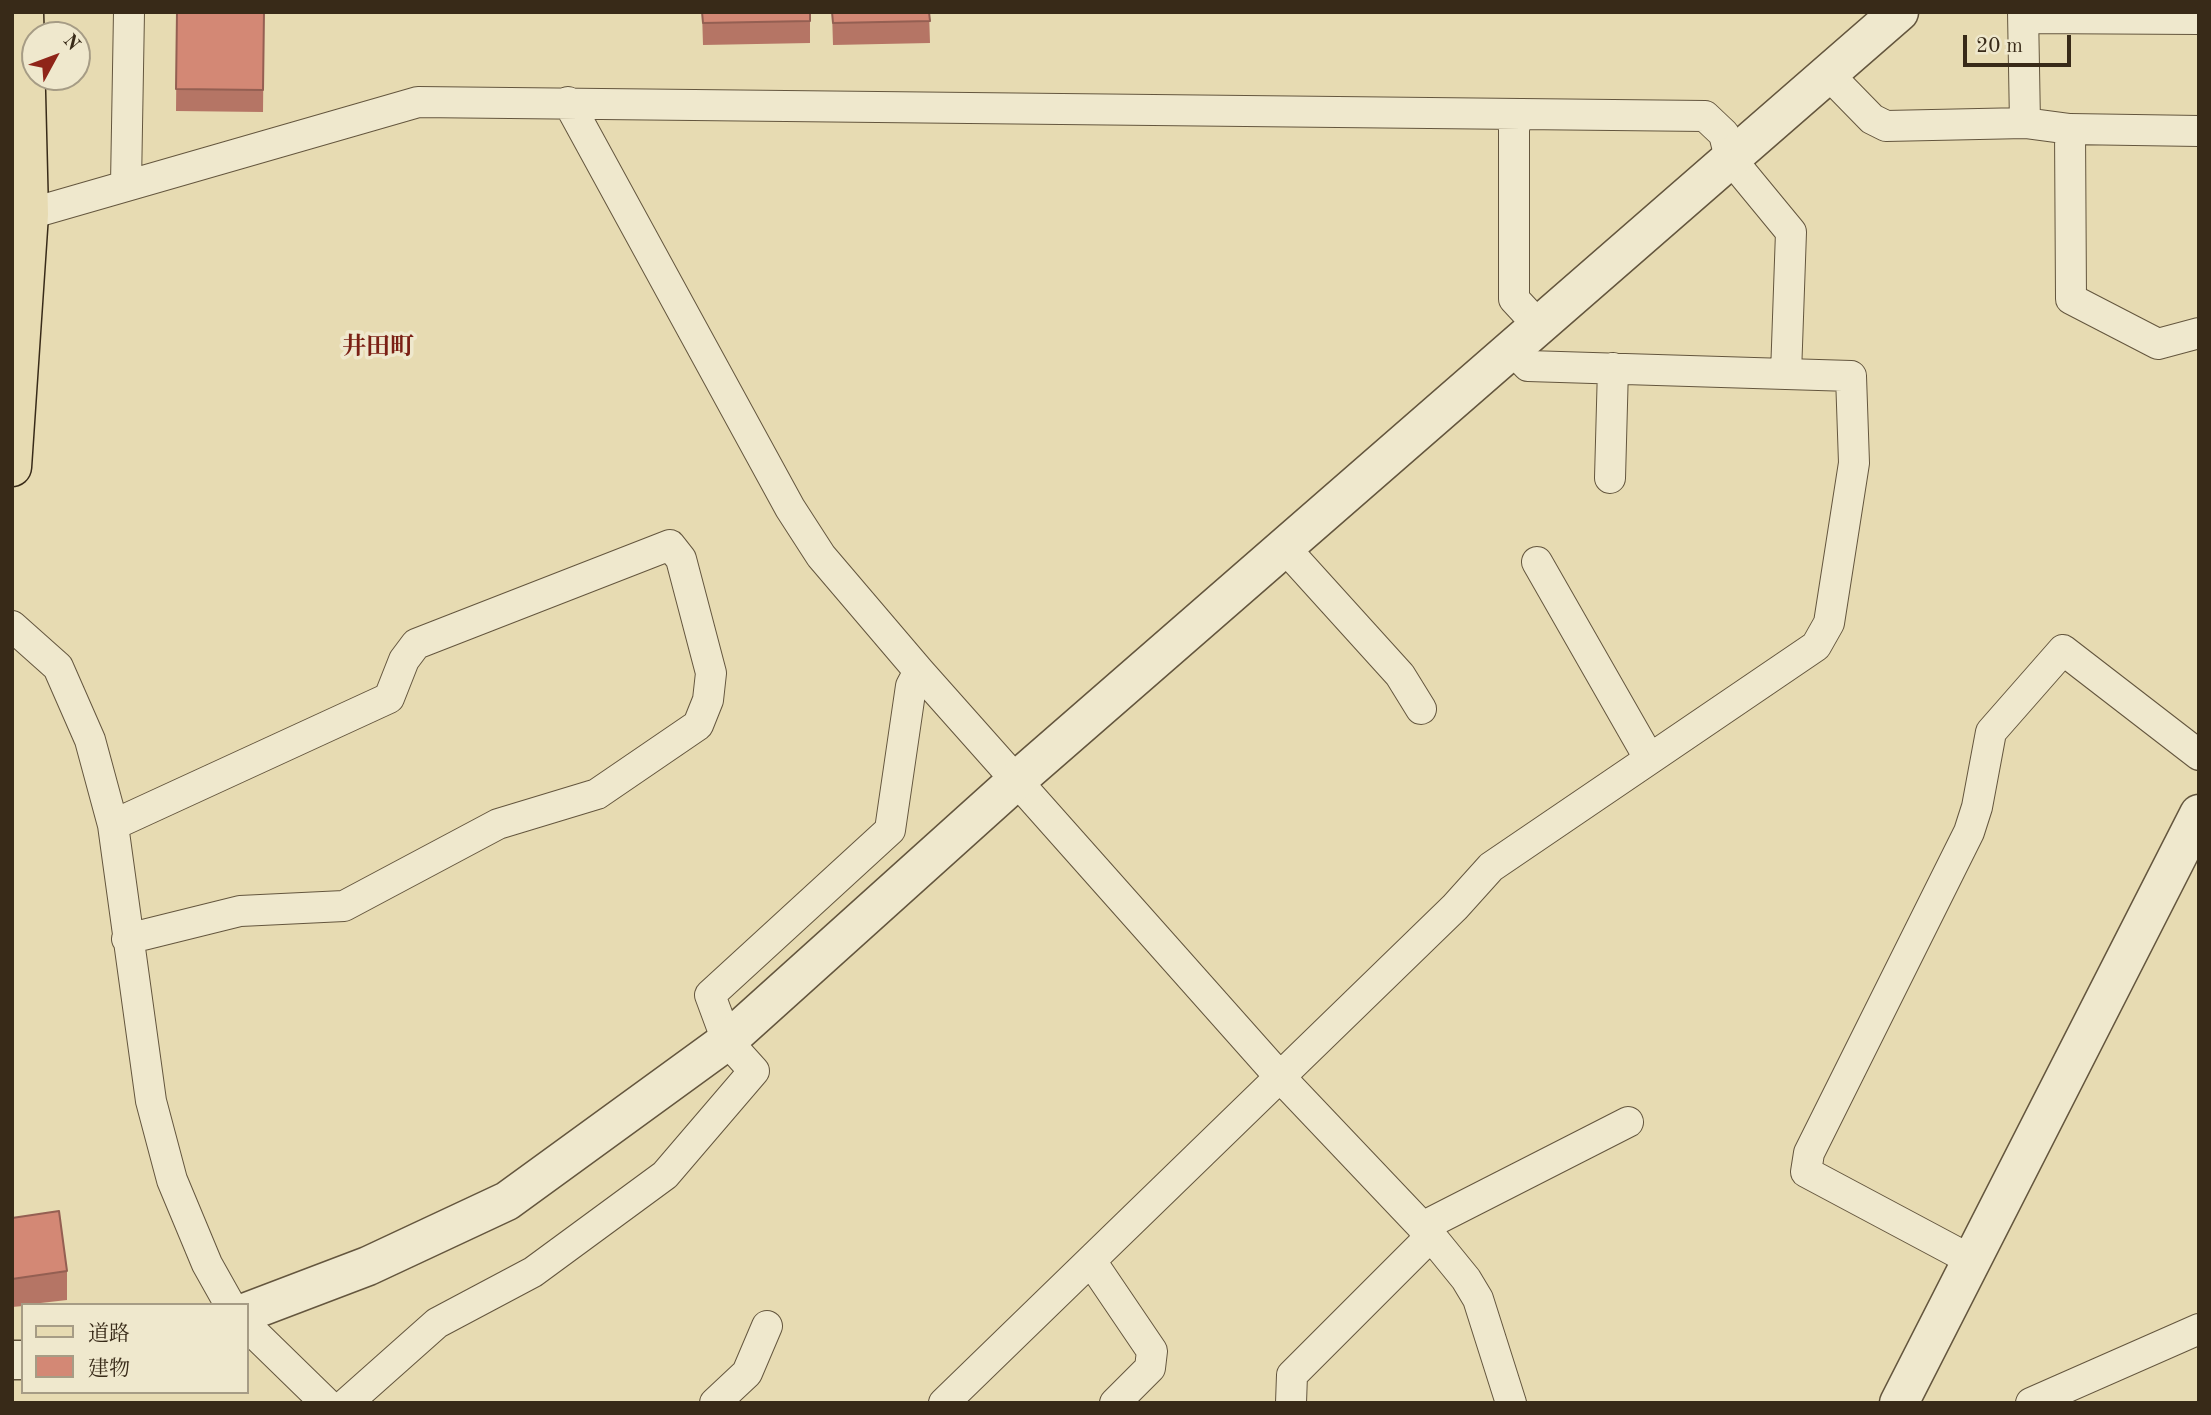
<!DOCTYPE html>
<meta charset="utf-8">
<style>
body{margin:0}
#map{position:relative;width:2211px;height:1415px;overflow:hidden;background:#e7dbb2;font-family:"Old Standard TT","Noto Serif JP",serif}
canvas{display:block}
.frame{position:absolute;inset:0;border:14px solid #382a18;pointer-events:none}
.legend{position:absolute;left:21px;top:1303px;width:228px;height:91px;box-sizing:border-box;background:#efe8cd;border:2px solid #a69c85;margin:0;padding:9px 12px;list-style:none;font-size:21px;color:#382a18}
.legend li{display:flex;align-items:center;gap:14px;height:35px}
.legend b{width:35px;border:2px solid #a69c85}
.north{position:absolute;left:21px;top:21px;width:70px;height:70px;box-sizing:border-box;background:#efe8cd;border:2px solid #a69c85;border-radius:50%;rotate:49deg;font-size:19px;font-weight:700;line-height:28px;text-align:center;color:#382a18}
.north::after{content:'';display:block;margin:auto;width:24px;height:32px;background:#8f2418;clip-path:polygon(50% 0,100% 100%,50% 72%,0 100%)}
.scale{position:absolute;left:1963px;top:35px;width:108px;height:32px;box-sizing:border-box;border:4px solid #382a18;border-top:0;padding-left:9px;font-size:21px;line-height:24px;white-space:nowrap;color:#382a18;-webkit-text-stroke:5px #efe8cd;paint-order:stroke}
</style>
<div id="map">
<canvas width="2211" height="1415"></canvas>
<div class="frame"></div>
<ul class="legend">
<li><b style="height:9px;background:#e7dbb2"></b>道路</li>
<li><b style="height:19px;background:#d38875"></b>建物</li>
</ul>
<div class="north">N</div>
<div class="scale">20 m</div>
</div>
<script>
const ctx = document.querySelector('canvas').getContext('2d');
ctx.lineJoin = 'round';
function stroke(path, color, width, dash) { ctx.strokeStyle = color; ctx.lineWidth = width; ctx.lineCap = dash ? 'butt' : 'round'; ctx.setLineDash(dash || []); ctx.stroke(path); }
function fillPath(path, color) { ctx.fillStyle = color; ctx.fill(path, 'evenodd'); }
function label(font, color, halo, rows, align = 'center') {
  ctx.font = font + ' "Old Standard TT","Noto Serif JP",serif'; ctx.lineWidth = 7; ctx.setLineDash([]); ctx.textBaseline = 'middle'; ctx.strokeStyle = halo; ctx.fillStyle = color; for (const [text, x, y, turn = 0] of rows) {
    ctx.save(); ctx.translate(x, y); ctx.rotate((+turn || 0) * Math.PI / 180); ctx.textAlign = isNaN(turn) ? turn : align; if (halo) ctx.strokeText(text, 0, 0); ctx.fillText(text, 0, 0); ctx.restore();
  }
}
const minor = new Path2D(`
 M2023 12 2025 123 2070 129 2071 299 2158 344 2199 333
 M2024 18 2199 19
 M1828 74 1872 119 1886 126 2025 123
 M568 102 790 508 821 556 919 671 1280 1077 1431 1236 1466 1279 1478 1299 1511 1403
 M1518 114 1514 129V299L1540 327
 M2070 129 2199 131
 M126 184 129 12
 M29 214 418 102 1705 116 1724 134 1730 158 1791 232 1786 374 1851 376 1854 463 1829 623 1816 646 1491 867 1455 907 944 1403
 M1513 350 1528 366 1786 374
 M1610 478 1613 368
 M1285 548 1400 675 1421 709
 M1537 562 1649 758
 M12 626 58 667 90 740 113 825 151 1101 172 1180 207 1264 230 1305
 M113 825 389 698 404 660 416 644 670 545 681 559 711 673 708 700 698 725 597 794 498 824 344 906 240 911 127 939
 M1422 1227 1628 1122
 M1971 1260 1806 1172 1809 1153 1969 832 1977 807 1991 732 2063 650 2199 755
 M1091 1261 1152 1351 1150 1368 1115 1403
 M247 1326 326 1403
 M347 1403 437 1323 533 1272 665 1175 754 1071 727 1041 710 995 890 830 911 686 919 671
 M715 1403 747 1373 767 1326
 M1291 1403 1292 1375 1431 1236
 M2031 1403 2199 1329`);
const tertiary = new Path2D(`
 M247 1312 368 1266 507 1201 727 1041 1017 780 1899 12
 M12 1360H23
 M1899 1403 2199 814`);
const primary = new Path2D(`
 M12 467 29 214 24 12`);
const wall = new Path2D(`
 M177 12H264L263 112 176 111Z
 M702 12H810V43L703 45Z
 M832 12H929L930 43 833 45Z
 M12 1218 67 1271V1300L23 1305V1306L12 1307Z`);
const building = new Path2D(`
 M177 12H264L263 90 176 89Z
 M702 12H810V21L703 23Z
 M832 12H929L930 21 833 23Z
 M59 1211 67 1271 12 1279V1218Z`);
const quarterNames = [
 ["井田町",378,348]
];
stroke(minor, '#64563e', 32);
stroke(tertiary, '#64563e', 41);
stroke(primary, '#382a18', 41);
stroke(minor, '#efe8cd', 30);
stroke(tertiary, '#efe8cd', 38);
stroke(primary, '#e7dbb2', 38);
fillPath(wall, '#b57565');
fillPath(building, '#d38875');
stroke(building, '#945f52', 2);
label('bold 24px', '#7a1f14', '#efe8cd', quarterNames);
</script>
